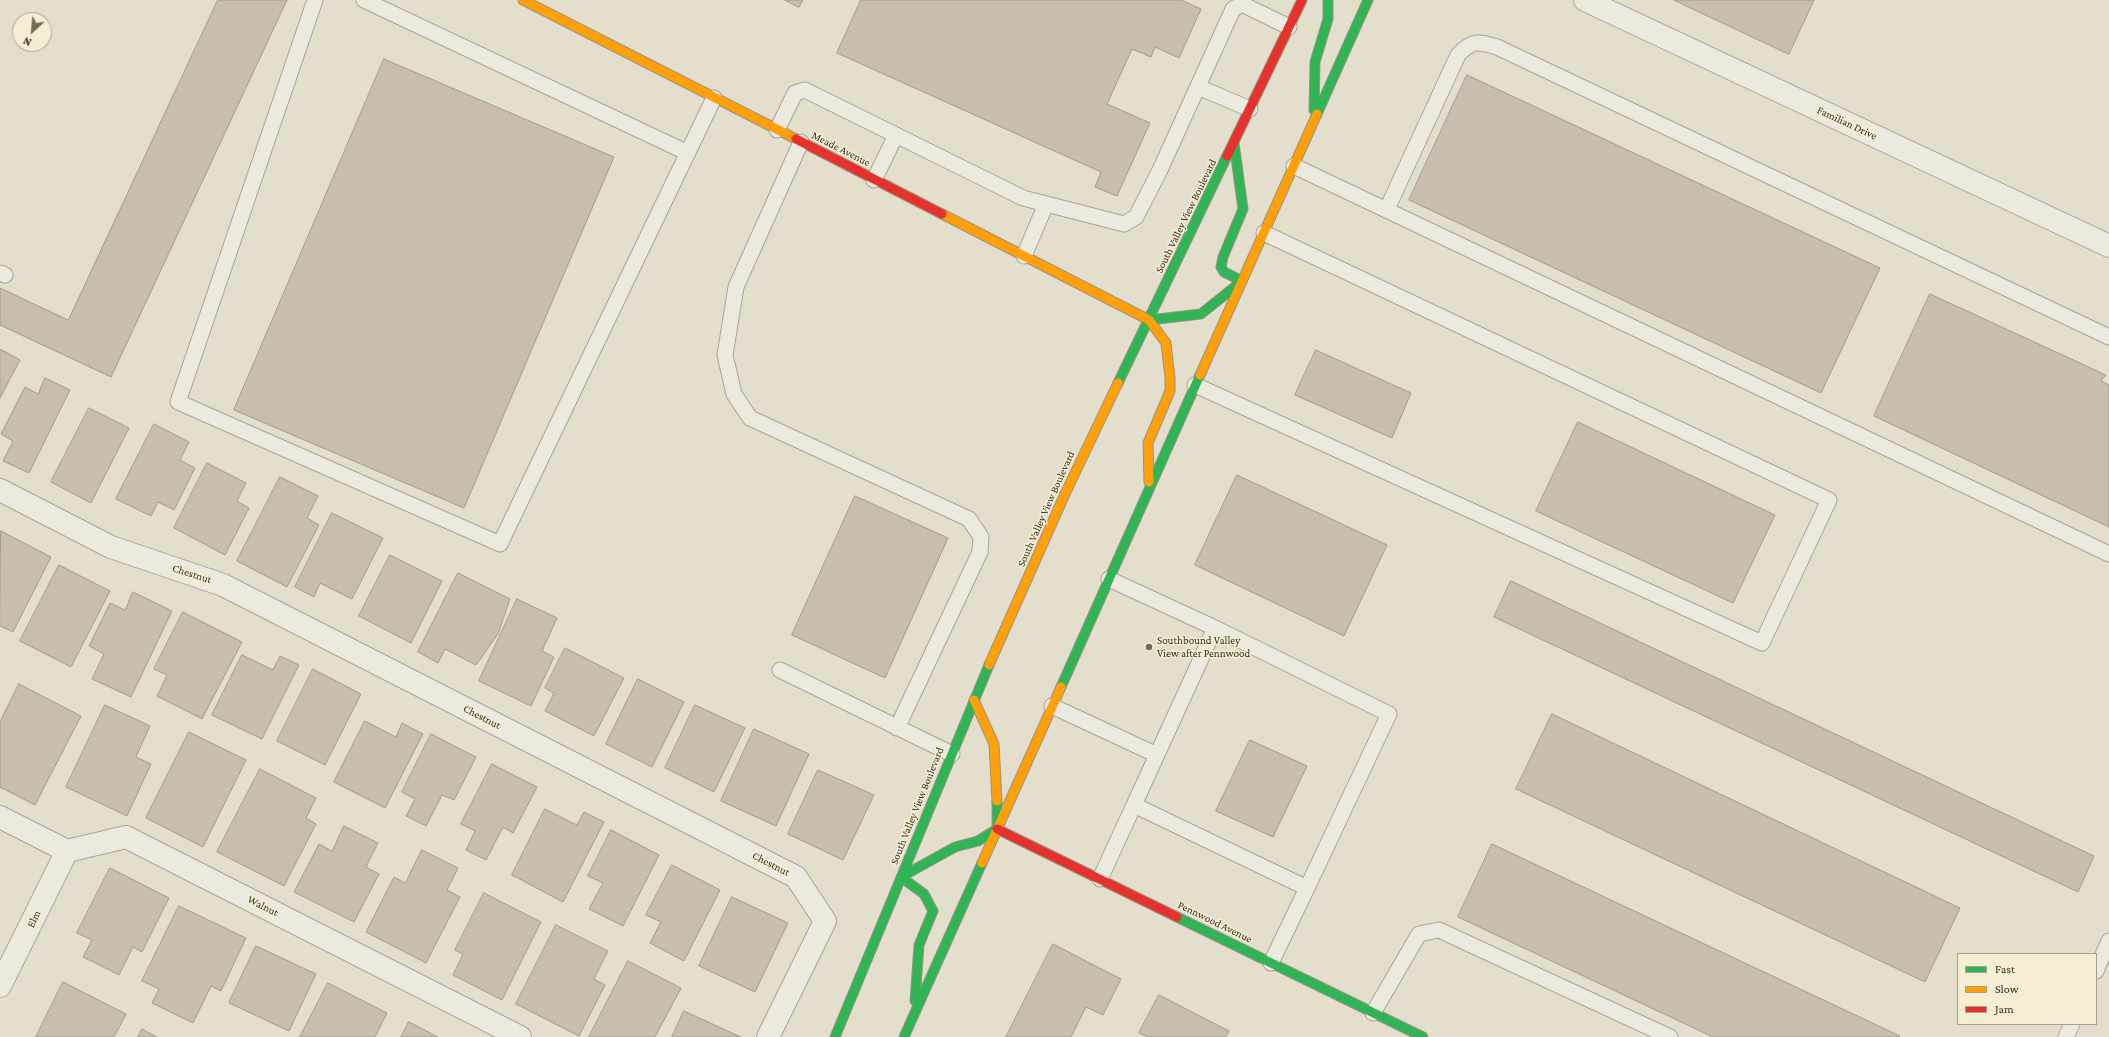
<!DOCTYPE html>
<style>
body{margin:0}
#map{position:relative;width:2109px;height:1037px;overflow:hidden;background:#e4dfcd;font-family:"Crimson Pro",serif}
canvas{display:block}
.legend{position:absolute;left:1957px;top:953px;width:140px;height:72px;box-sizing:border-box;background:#f5eed3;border:1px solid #a9a18b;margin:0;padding:5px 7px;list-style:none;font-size:12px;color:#382d1e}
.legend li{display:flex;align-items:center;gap:8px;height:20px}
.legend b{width:20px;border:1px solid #a9a18b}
.north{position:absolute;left:12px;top:12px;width:40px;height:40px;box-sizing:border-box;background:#f5eed3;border:1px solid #a9a18b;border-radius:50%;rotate:206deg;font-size:11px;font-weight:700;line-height:16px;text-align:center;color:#382d1e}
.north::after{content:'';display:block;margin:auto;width:14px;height:18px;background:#746b5b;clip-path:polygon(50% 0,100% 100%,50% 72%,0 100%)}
</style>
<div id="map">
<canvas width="2109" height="1037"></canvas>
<ul class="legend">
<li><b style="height:5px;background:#30b455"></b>Fast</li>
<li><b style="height:5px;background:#ff9f0a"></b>Slow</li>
<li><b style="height:5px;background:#e5322d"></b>Jam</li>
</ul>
<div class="north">N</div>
</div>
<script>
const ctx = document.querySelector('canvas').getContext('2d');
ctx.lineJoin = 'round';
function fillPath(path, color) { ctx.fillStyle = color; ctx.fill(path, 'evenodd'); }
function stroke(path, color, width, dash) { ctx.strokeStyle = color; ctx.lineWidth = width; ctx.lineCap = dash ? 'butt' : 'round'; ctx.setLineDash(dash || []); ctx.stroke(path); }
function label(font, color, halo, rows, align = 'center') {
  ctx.font = font + ' "Crimson Pro",serif'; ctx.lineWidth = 3; ctx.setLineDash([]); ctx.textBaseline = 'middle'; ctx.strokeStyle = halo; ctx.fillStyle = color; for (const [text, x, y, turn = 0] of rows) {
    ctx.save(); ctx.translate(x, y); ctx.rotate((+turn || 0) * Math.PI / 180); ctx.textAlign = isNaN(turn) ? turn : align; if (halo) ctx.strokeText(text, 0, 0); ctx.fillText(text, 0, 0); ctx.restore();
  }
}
const building = new Path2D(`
 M218 0H287L111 377 0 325V288L68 320Z
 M785 0H803L799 7Z
 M861 0H1181L1201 9 1179 58 1155 47 1151 57 1132 49 1107 104 1150 123 1117 196 1095 187 1101 172 837 53Z
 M1674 0H1814L1789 54Z
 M384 59 614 157 464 508 234 410Z
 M1467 75 1880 268 1821 393 1409 200Z
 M1930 294 2106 375 2101 381 2109 385V527L1874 416Z
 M0 349 20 360 0 398Z
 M1316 350 1411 393 1392 438 1295 395Z
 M45 378 70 390 29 473 3 461 13 441 1 434 25 387 38 394Z
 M89 408 129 428 91 503 51 482Z
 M1578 422 1775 515 1733 603 1536 511Z
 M154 424 189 442 180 460 195 468 174 510 158 502 151 516 116 499Z
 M207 463 246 483 237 501 249 508 225 555 174 528Z
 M1237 475 1387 545 1344 636 1195 565Z
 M280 477 318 496 307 518 319 525 287 587 237 561Z
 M855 496 948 538 885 678 792 635Z
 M332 513 383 538 352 599 320 583 314 597 295 587Z
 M1 531 51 557 13 632 0 626Z
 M390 555 442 581 411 643 359 616Z
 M59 565 110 591 71 667 20 641Z
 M458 573 510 599 498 634 476 665 445 649 438 663 418 652Z
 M1511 581 2094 856 2078 892 1494 617Z
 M133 592 172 611 131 697 92 679 104 654 89 646 110 603 125 610Z
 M517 599 557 618 542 651 554 657 531 706 479 681Z
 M183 612 242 642 202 719 157 696 167 675 154 669Z
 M565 648 624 678 594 736 545 711 554 693 545 688Z
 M242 655 273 670 280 656 299 665 262 739 212 715Z
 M313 669 361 694 325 765 277 741Z
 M638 679 684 702 652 767 606 744Z
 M19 684 81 716 35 805 0 787V722Z
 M105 705 150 726 136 757 151 764 127 816 66 787Z
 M695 705 745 728 714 792 665 768Z
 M1552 714 1960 908 1925 982 1516 789Z
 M365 721 396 737 402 723 423 734 385 808 334 782Z
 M754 729 809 754 776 826 721 801Z
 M189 732 246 760 203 847 146 818Z
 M431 734 476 757 454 800 442 795 426 826 406 816 415 799 402 792Z
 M1250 740 1307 766 1273 837 1216 811Z
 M492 764 537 787 513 833 503 827 486 860 466 850 475 831 461 824Z
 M260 769 316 798 306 818 316 824 284 886 217 852Z
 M818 770 874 795 843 860 788 834Z
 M545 809 577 825 584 812 604 822 563 902 512 875Z
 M344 826 378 843 366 867 379 874 354 922 294 892 319 844 332 851Z
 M611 830 659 855 623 926 589 909 603 883 588 876Z
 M1492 844 1900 1036 1899 1037H1713L1458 917Z
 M422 850 458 868 447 890 460 897 426 963 366 932 394 877 405 883Z
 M672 865 720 890 684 961 650 943 661 922 646 915Z
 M110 868 169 898 142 952 133 947 119 975 83 957 92 940 77 933Z
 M484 893 541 922 502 1000 453 975 463 954 455 950Z
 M732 897 788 923 755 992 699 966Z
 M179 906 246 938 221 991 211 986 193 1023 152 1003 159 989 142 981Z
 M556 925 608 951 594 979 605 985 579 1036 516 1004Z
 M1053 944 1121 979 1103 1015 1086 1007 1071 1037H1006Z
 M256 946 316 974 289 1031 229 1003Z
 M628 961 681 988 655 1037H589Z
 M63 982 126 1014 114 1037H36Z
 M328 983 387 1013 375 1037H300Z
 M1159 995 1229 1031 1226 1037H1148L1139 1033Z
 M684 1011 741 1037H672Z
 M409 1022 438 1037H401Z
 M142 1029 157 1037H138Z`);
const lane = new Path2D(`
 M315 0 178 402 500 544 714 98
 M364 0 688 153
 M1198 87 1250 109
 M777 130 795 93 805 90 1023 198 1124 224 1136 217 1160 170 1233 9 1242 4 1289 27
 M801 142 736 287 725 355 734 394 750 418 969 519 981 537 980 552 897 728
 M1294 166 2109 554
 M874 180 896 135
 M1387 209 1458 55C1472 40 1478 41 1497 47L2109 337
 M1024 256 1046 204
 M0 273 5 275
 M1195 385 1762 643 1829 500 1264 233
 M1109 579 1215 628 1389 714 1307 888 1134 805 1215 628
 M780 670 952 754
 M1052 706 1157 755
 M1100 879 1134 805
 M1271 963 1307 888
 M2096 971 2109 941
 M1373 1013 1419 934 1439 930 1670 1037
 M2066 1037 2072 1024`);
const street = new Path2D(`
 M1585 0 2109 246
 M0 490 111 547 223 585 796 877 825 921 768 1037
 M0 817 67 851 126 837 520 1037
 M0 986 67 851`);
const fast = new Path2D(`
 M1314 110 1315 62 1328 19V0
 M1317 114 1368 0
 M1149 320 1201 314 1242 281 1224 272 1221 267 1223 257 1243 209 1234 143
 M1118 383 1227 156
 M1061 687 1200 375
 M1177 917 1423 1037
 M915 1001 919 945 933 911 924 894 901 877 955 847 978 841 997 829V801
 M835 1037 989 665
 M904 1037 982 863`);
const slow = new Path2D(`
 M523 0 796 139
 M942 214 1149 320
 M1149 320 1166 343 1170 378V391L1148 443 1149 482
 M1200 375 1317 114
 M989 665 1065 494 1118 383
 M974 700 994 744 997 801
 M982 863 1061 687`);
const jam = new Path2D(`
 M796 139 942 214
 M1227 156 1302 0
 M997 829 1177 917`);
const markers = [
 [1149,647,4,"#746b5b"]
];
const streetNames = [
 ["Familian Drive",1847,123,25],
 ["Meade Avenue",841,149,27],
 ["South Valley View Boulevard",1186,216,-64],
 ["South Valley View Boulevard",1046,509,-66],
 ["Chestnut",192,574,18],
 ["Chestnut",482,717,27],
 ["South Valley View Boulevard",917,806,-68],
 ["Chestnut",771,864,27],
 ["Walnut",263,906,27],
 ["Elm",34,919,-64],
 ["Pennwood Avenue",1215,922,26]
];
const poiNames = [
 ["Southbound Valley",1157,641],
 ["View after Pennwood",1157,654]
];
fillPath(building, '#c8bdae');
stroke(building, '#a49b8c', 1);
stroke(lane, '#a9a496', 17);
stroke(street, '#a9a496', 24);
stroke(fast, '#999386', 11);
stroke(slow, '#999386', 11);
stroke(jam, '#999386', 11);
stroke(lane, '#ece9de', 15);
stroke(street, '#ece9de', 22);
stroke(fast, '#30b455', 9);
stroke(slow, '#ff9f0a', 9);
stroke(jam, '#e5322d', 9);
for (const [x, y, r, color] of markers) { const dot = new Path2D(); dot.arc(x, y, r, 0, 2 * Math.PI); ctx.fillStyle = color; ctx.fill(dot); stroke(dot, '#f5eed3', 1.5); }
label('11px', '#382d1e', '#f5eed3', streetNames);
label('11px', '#382d1e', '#f5eed3', poiNames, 'left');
</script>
